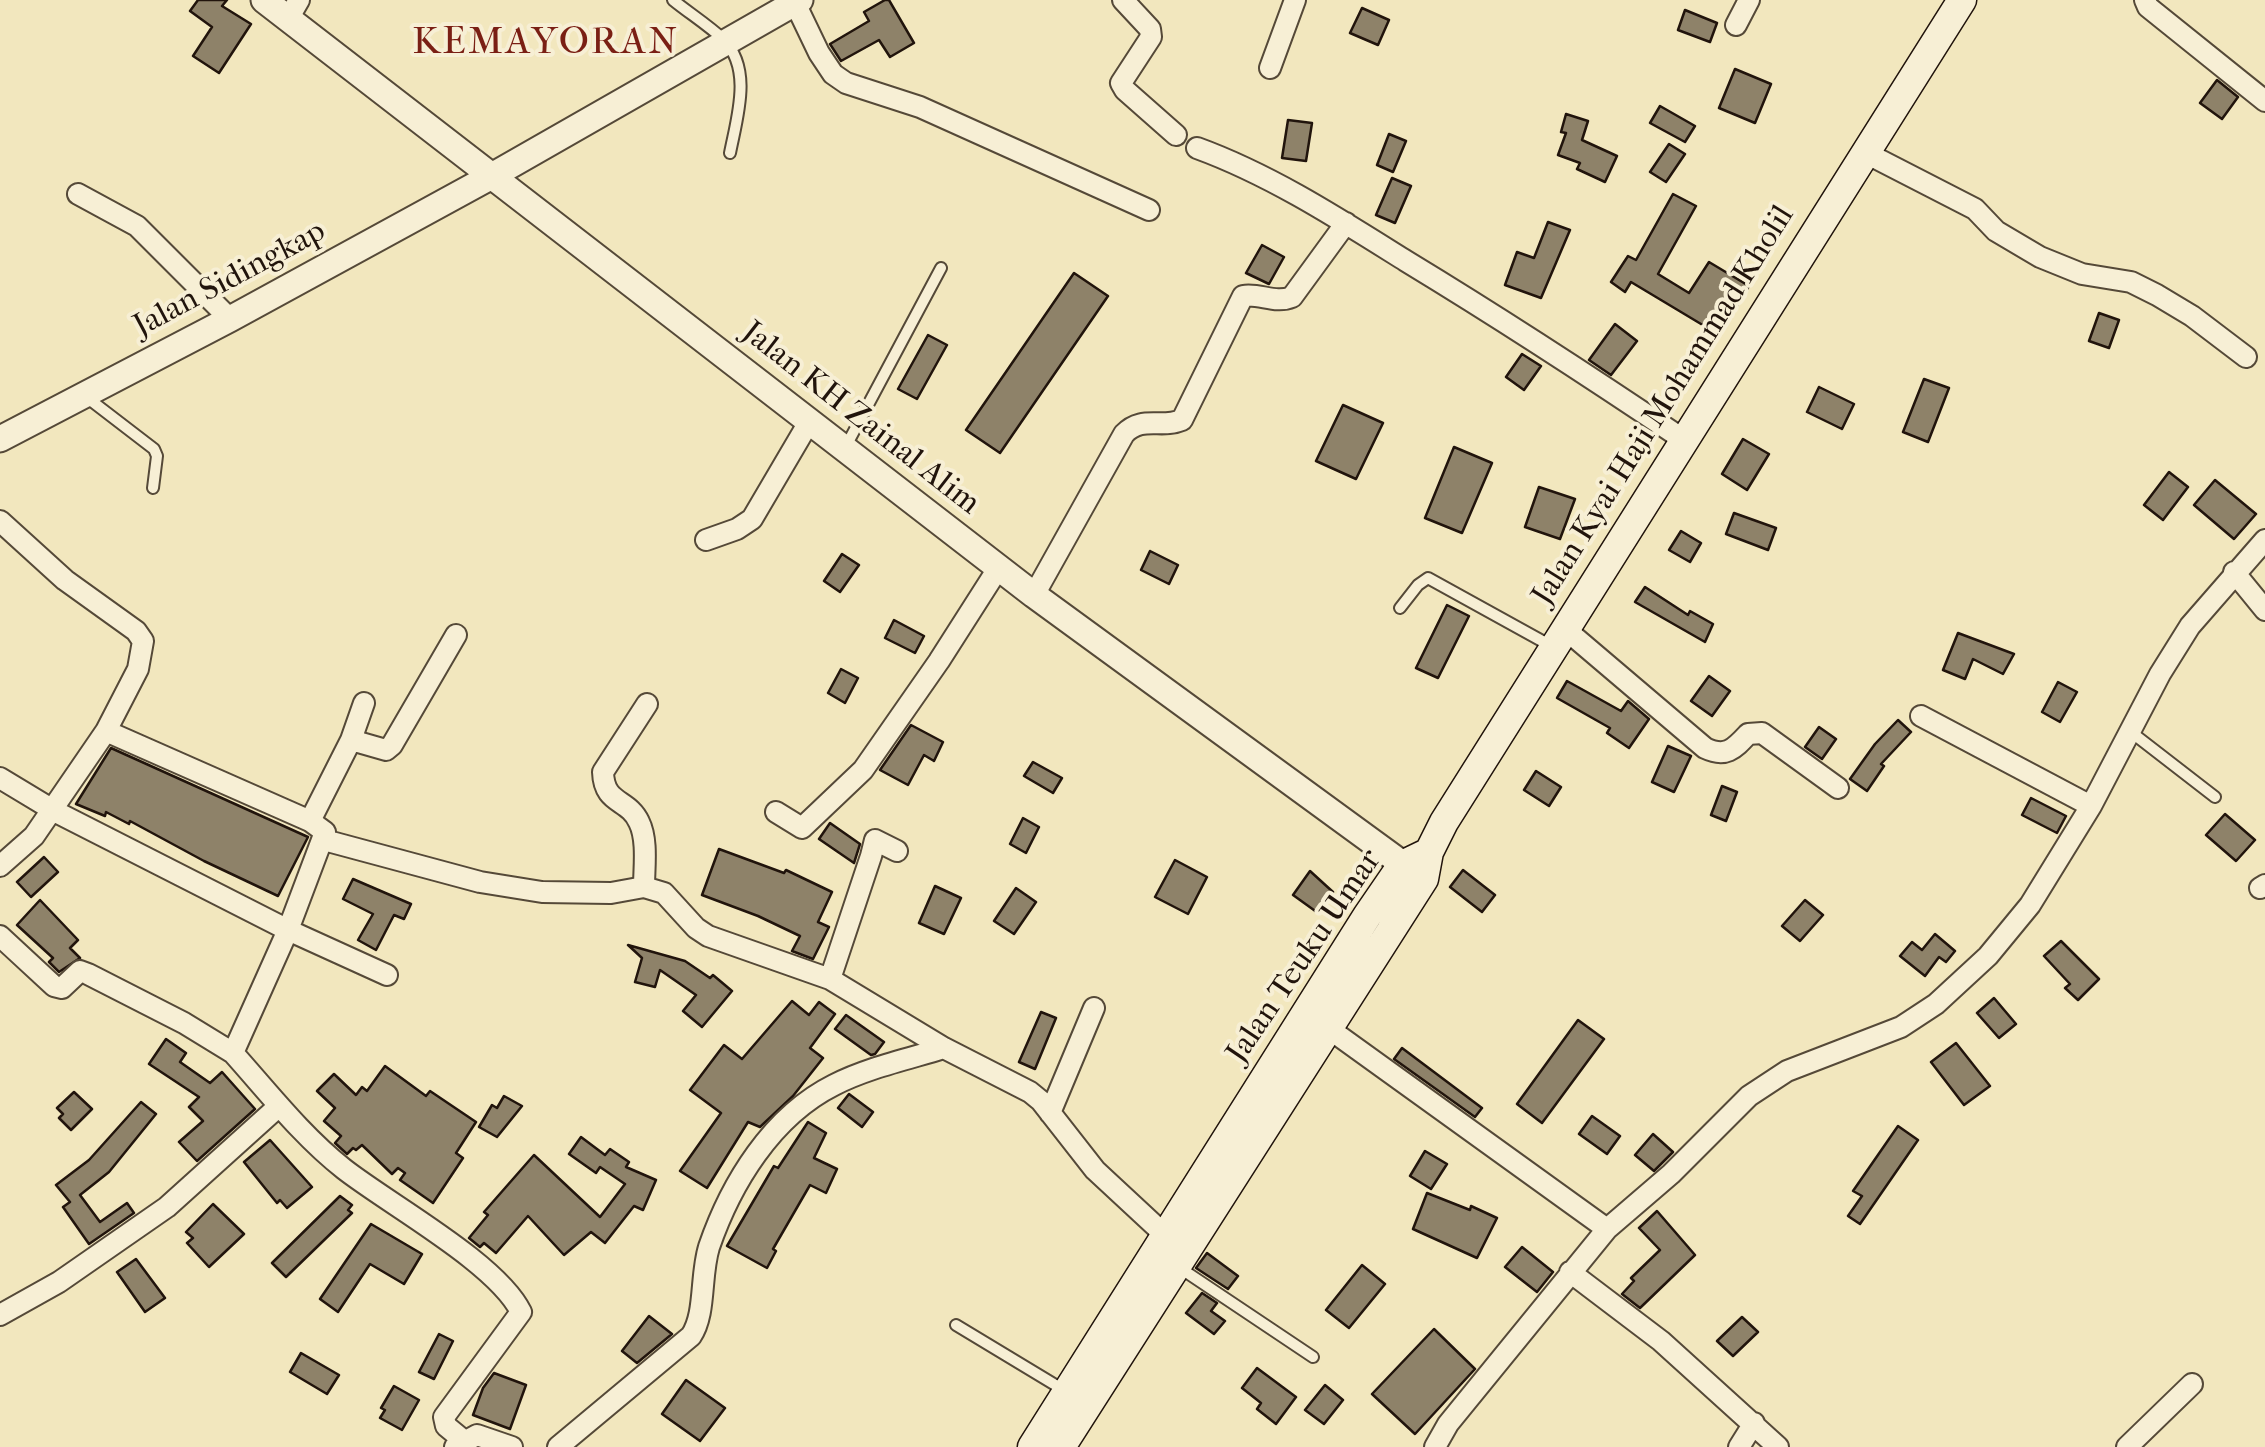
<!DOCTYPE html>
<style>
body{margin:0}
canvas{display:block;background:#f2e7be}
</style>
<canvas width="2265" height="1447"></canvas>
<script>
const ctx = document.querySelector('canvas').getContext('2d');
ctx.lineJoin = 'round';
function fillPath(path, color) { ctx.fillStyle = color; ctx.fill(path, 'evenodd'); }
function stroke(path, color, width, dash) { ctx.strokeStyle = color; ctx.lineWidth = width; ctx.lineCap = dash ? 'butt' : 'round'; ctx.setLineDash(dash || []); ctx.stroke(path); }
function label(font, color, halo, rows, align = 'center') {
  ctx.font = font + ' "IM FELL French Canon",serif'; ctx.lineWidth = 8; ctx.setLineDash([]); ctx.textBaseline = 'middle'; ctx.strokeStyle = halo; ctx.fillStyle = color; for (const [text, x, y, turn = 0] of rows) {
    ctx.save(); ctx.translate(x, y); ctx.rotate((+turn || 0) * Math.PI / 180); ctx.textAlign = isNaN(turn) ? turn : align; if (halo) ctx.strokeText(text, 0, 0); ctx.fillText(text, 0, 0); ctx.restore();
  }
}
const building = new Path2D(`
 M198 0H227L222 6 251 24 219 73 193 56 212 27 190 11Z
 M885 0H889L914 43 890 57 879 40 841 61 830 44 869 21 864 12Z
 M1362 8 1389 20 1378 45 1350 33Z
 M1685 10 1717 23 1710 42 1678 30Z
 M1735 69 1771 84 1755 123 1719 108Z
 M2217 80 2238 97 2222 119 2200 103Z
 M1660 106 1695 126 1685 142 1650 123Z
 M1566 114 1588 121 1582 140 1617 156 1605 182 1577 169 1580 163 1558 155 1566 133 1561 132Z
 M1288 120 1312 123 1306 161 1282 158Z
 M1389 134 1406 141 1393 172 1377 165Z
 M1669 144 1685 154 1666 182 1650 172Z
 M1392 178 1411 186 1395 223 1376 215Z
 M1673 194 1696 206 1658 274 1689 293 1709 262 1749 286 1735 309 1722 301 1706 327 1631 282 1625 292 1611 282 1628 256 1636 260Z
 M1548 222 1570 230 1541 298 1505 285 1517 252 1534 258Z
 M1262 245 1284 257 1269 284 1246 273Z
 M1074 273 1108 296 1000 453 966 430Z
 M2099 313 2119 320 2109 348 2089 341Z
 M1615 324 1637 341 1611 375 1589 360Z
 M928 335 947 345 917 399 898 389Z
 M1522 354 1541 366 1524 390 1506 377Z
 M1924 379 1949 388 1928 442 1903 432Z
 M1819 387 1854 404 1842 429 1807 412Z
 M1343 405 1383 423 1356 479 1316 461Z
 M1743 439 1769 454 1747 490 1722 474Z
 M1454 447 1492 463 1462 533 1425 518Z
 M2169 472 2188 487 2163 520 2144 505Z
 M2215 480 2256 514 2234 539 2194 505Z
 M1539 487 1575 499 1560 539 1525 527Z
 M1734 513 1776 528 1768 550 1726 534Z
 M1681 531 1701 543 1690 562 1669 550Z
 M1150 551 1178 565 1169 584 1141 570Z
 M842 554 859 565 840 592 824 581Z
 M1645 587 1688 615 1690 611 1713 624 1705 642 1635 602Z
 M1447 605 1469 616 1438 678 1416 668Z
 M894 620 924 636 915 653 885 638Z
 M1958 633 2014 654 2003 674 1973 659 1965 679 1943 670Z
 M841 669 858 678 845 703 828 693Z
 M1709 676 1730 691 1712 716 1691 701Z
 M1567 681 1621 711 1628 701 1649 719 1629 748 1607 733 1610 728 1557 698Z
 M2058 682 2077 692 2060 722 2042 712Z
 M1898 720 1911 732 1881 764 1884 766 1867 791 1850 779 1875 744Z
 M911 725 943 742 934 761 924 755 908 785 880 770Z
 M1819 727 1836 739 1822 759 1805 747Z
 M1668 746 1691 756 1674 792 1652 782Z
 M111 748 308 837 278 896 204 861 130 821 129 824 106 812 105 816 76 804Z
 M1033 762 1062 778 1053 793 1024 776Z
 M1536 771 1561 787 1549 806 1524 790Z
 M1722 786 1737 792 1726 821 1711 815Z
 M2031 798 2066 816 2057 833 2022 815Z
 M2225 814 2255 840 2236 861 2206 835Z
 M1023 818 1039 827 1026 853 1010 844Z
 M830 823 860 844 854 863 819 839Z
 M719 849 784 873 786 870 832 892 818 922 829 927 813 959 792 951 800 936 758 916 702 895Z
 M44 857 58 872 31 897 17 882Z
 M1175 860 1207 877 1188 914 1155 897Z
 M1463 870 1495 895 1482 912 1450 887Z
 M1310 871 1333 892 1318 913 1293 895Z
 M353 879 411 904 404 919 394 915 376 950 358 940 373 914 343 899Z
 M935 886 961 898 944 934 919 923Z
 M1016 888 1036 902 1014 934 994 921Z
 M40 900 78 940 70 948 80 958 59 972 49 962 53 958 17 925Z
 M1805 900 1823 915 1800 941 1782 926Z
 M1935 934 1955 951 1946 962 1939 957 1925 976 1900 956 1912 942 1922 950Z
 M2061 941 2099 979 2078 1000 2065 988 2070 984 2044 956Z
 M628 945 685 961 710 978 713 975 732 991 702 1027 683 1011 696 995 660 970 655 987 635 982 642 958Z
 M1994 998 2016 1024 1999 1038 1977 1013Z
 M792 1001 809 1015 819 1002 835 1014 810 1048 823 1058 793 1096 760 1127 748 1122 707 1188 680 1171 721 1113 690 1090 724 1045 742 1059Z
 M1041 1012 1056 1018 1035 1069 1019 1062Z
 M846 1015 884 1042 875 1054 871 1055 835 1029Z
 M1578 1020 1604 1039 1542 1123 1517 1104Z
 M166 1039 186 1053 180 1062 210 1083 222 1072 255 1109 197 1161 179 1142 203 1121 189 1107 199 1097 149 1064Z
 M1956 1043 1990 1086 1964 1105 1931 1062Z
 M1402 1048 1482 1108 1475 1117 1394 1059Z
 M385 1066 426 1096 430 1091 476 1122 456 1153 463 1158 433 1203 400 1180 405 1173 398 1168 392 1174 362 1145 356 1150 353 1148 347 1154 335 1143 341 1136 324 1121 335 1108 317 1091 334 1074 356 1095 362 1087 367 1091Z
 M74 1092 92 1109 71 1130 59 1118 63 1114 57 1108Z
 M849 1094 873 1112 862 1127 838 1108Z
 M504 1096 522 1106 497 1137 479 1127 492 1105 497 1108Z
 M141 1102 156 1114 109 1172 80 1195 100 1222 127 1203 134 1213 89 1244 63 1207 70 1202 56 1185 89 1160Z
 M1592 1116 1620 1136 1607 1154 1579 1134Z
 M808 1122 826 1133 814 1158 837 1169 826 1193 810 1185 773 1249 776 1251 767 1268 727 1246 774 1166 778 1168Z
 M1898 1126 1918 1140 1860 1224 1848 1216 1862 1196 1853 1191Z
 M1653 1134 1673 1152 1654 1171 1635 1155Z
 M581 1137 605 1155 610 1149 629 1162 626 1167 656 1180 643 1210 634 1206 605 1243 591 1232 564 1255 528 1216 496 1253 484 1243 480 1247 469 1238 488 1215 484 1212 534 1155 600 1217 625 1184 600 1167 596 1173 569 1154Z
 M270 1140 312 1187 287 1208 280 1200 277 1203 244 1162Z
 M1425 1151 1447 1164 1431 1189 1410 1176Z
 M1427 1193 1470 1210 1471 1206 1497 1218 1477 1258 1413 1229Z
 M340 1196 352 1205 348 1210 352 1213 286 1277 272 1263Z
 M213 1204 244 1234 209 1267 187 1243 193 1238 186 1232Z
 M1657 1211 1695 1255 1640 1308 1622 1294 1634 1281 1631 1278 1660 1250 1639 1228Z
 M371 1224 422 1254 404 1284 370 1264 338 1312 320 1299Z
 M1522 1247 1553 1272 1537 1292 1505 1267Z
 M1207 1253 1238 1276 1228 1289 1196 1268Z
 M136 1259 165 1298 145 1312 117 1272Z
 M1362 1265 1385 1284 1349 1328 1326 1310Z
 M1202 1293 1217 1303 1211 1311 1225 1321 1214 1334 1186 1313Z
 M649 1316 672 1334 637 1363 622 1351Z
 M1742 1317 1758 1332 1733 1356 1717 1341Z
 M1434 1329 1475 1369 1415 1434 1372 1394Z
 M439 1334 453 1341 434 1379 419 1372Z
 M301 1353 339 1375 327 1394 290 1372Z
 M1257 1368 1296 1397 1276 1424 1257 1409 1261 1403 1242 1388Z
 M494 1373 526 1385 510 1429 473 1415 483 1388Z
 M686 1380 725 1408 700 1441 662 1414Z
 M1325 1385 1343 1400 1324 1424 1305 1410Z
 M394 1386 419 1400 402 1430 380 1418 385 1410 381 1408Z`);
const service = new Path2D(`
 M673 0C689 13 708 25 723 39 753 69 737 117 730 153
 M85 396 154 449 157 456 153 488
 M845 448 941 268
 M1400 608 1418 585 1428 578 1553 647
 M2131 732 2215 797
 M1180 1268 1313 1357
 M956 1325 1067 1392`);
const minor = new Path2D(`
 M1123 0 1150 29 1151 37 1121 83 1125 90 1176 135
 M2145 0 2148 7 2265 101
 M795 3 819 53 833 74 846 83 920 107 1149 210
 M288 19 299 0
 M1736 25 1749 0
 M1270 68 1295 0
 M1197 148C1271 175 1339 219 1406 261 1500 318 1592 378 1684 440
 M1864 152 1975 209 1996 231 2040 257 2082 274 2131 282 2157 295 2192 316 2246 357
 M78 194 137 226 230 319
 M0 521 65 580 136 631 143 641 138 669 106 731
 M706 540 737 529 752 519 809 422
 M2234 572 2265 610
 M1034 595 1124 434C1142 415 1161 429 1182 420L1243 296C1260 293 1275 304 1292 297L1346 223
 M1565 629 1705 748C1726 758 1734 749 1748 734L1762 733 1838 788
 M1921 716 2091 806
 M351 740 386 750 392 745 456 635
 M0 778 53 810 58 813 288 930 325 832 310 821 106 731 34 836 0 866
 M776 812 802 828 863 770 939 661 999 567
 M310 821 351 740 364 703
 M324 840 480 882 542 892 611 893 644 887 664 893 696 928 708 936 830 979 944 1048 1030 1092 1041 1101 1095 1170 1165 1235
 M644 887C644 868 648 840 639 822 628 798 604 805 603 772L647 704
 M2260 888 2265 885
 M0 936 54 986 62 988 80 971 88 974 184 1023 233 1053
 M387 975 288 930 233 1053C268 1092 302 1136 344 1169 390 1205 497 1263 521 1312L444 1417 446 1426 463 1440
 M830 979 871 856 875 840 897 851
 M1328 1028 1607 1229 1671 1174 1749 1096 1787 1071 1901 1027 1936 1004 1988 956 2030 905 2091 806 2160 674 2190 626 2265 540
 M1050 1113 1094 1008
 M1570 1272 1661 1341 1778 1447
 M0 1315 59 1282 167 1207 279 1106
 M455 1447 477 1435 512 1447
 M558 1447 691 1336C706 1314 700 1276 709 1247 731 1183 772 1116 834 1085 867 1068 908 1059 944 1048
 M1435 1447 1448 1424 1607 1229
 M1739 1447 1754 1423
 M2127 1447 2192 1384`);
const tertiary = new Path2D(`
 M264 0 1034 595 1419 876
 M0 439 230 319 490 177 800 0`);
const secondary = new Path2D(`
 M1032 1447 1367 916 1402 865 1429 852
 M1061 1447 1424 879 1429 852 1444 822 1962 0`);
const streetNames = [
 ["Jalan Sidingkap",230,280,-28],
 ["Jalan Kyai Haji Mohammad Kholil",1664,406,-58],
 ["Jalan KH Zainal Alim",860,419,38],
 ["Jalan Teuku Umar",1305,957,-56]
];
const quarterNames = [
 ["KEMAYORAN",546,44]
];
fillPath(building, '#8e8269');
stroke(building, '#21140c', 2.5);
stroke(service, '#554938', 14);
stroke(minor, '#554938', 24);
stroke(tertiary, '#554938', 29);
stroke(secondary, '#21140c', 31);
stroke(service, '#f7efd5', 10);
stroke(minor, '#f7efd5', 20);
stroke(tertiary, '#f7efd5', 25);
stroke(secondary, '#f7efd5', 28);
label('32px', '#21140c', '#f7efd5', streetNames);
ctx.letterSpacing = '2.5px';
label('38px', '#7a1f14', '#f7efd5', quarterNames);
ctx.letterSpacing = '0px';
</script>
